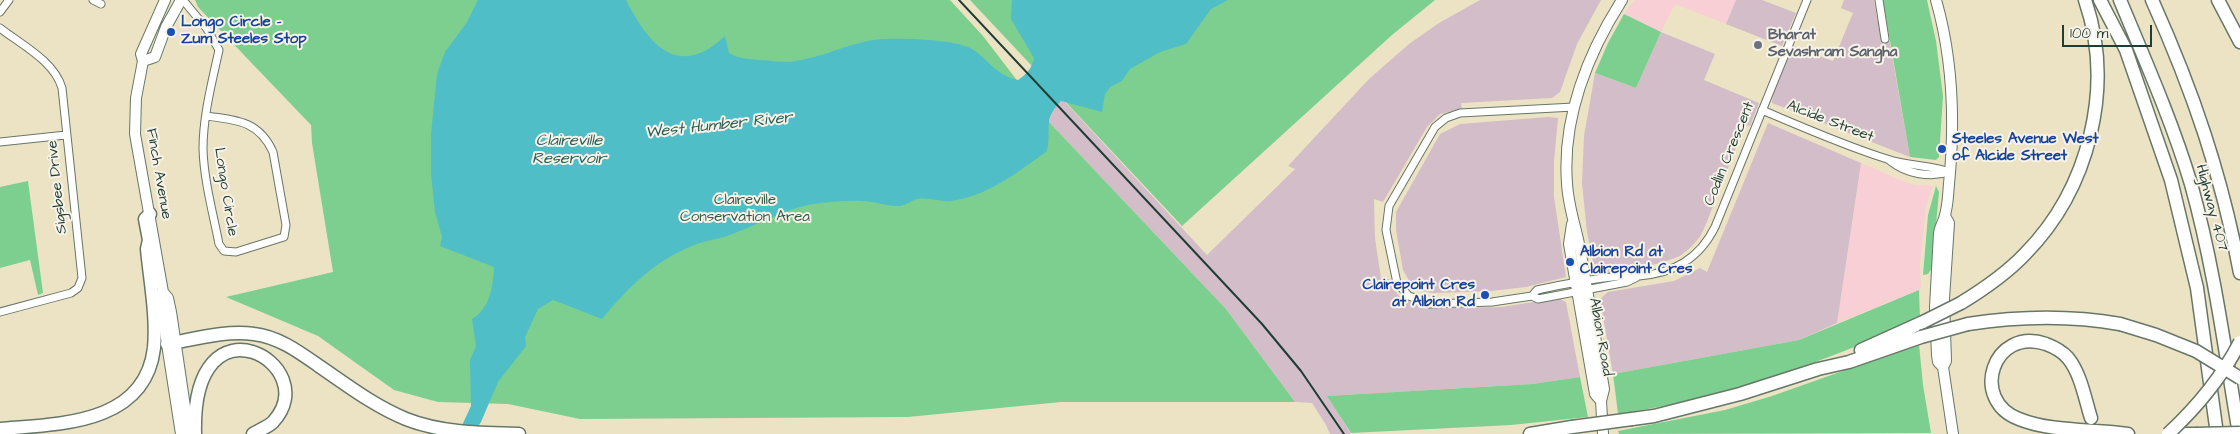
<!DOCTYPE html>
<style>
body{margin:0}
#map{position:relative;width:2240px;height:434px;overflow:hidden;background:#ece3c5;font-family:"Architects Daughter",sans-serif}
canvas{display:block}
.scale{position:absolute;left:2062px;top:25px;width:90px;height:22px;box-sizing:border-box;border:2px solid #1f3d34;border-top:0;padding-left:6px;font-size:15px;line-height:18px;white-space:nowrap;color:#1f3d34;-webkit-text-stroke:4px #f7f3e8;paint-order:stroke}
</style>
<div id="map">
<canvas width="2240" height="434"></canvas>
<div class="scale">100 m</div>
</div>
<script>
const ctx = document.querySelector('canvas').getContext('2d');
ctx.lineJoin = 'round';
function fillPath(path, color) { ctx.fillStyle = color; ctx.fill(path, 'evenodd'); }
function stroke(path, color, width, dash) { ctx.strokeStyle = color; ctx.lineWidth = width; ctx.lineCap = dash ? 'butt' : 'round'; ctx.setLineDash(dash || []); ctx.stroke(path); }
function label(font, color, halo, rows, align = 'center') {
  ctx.font = font + ' "Architects Daughter",sans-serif'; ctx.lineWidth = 4; ctx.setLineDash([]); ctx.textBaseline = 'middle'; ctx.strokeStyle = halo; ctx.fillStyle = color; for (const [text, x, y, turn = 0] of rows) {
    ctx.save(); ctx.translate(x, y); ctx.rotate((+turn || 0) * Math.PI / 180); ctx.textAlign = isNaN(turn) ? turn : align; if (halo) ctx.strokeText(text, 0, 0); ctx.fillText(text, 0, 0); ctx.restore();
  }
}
const built = new Path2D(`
 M1634 0H1736L1726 24 1675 4 1661 32 1624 14Z
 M1861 163 1910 184 1933 186 1926 206 1920 264 1921 289 1837 323Z`);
const industrial = new Path2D(`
 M1480 0H1601L1577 44 1560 92 1552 98 1461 103 1462 109 1440 114 1427 127 1383 202 1374 199 1375 238 1381 279H1389L1391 286 1400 297 1424 308 1502 307 1558 298 1566 302 1580 377 1532 384 1328 396 1351 434H1330L1326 425 1312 403 1295 402 1226 309 1049 122 1052 110 1061 101 1065 102 1207 255 1295 169 1288 166 1369 79 1409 44 1439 23Z
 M1736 0H1762L1796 13 1782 46 1726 24Z
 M1844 0H1874L1878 23 1887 27 1910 157 1772 103 1773 95 1793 46 1833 61 1853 13 1841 8Z
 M1661 32 1715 54 1704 80 1759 103 1750 126 1745 125 1706 224 1700 237 1690 248 1680 256 1661 263 1605 274 1594 267 1587 232 1582 183 1584 136 1595 73 1636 88Z
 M1548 117 1558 118 1554 162V197L1566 277 1526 287 1491 291 1433 293 1421 291 1411 284 1403 270 1396 230V212L1440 134 1460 124Z
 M1768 123 1861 163 1837 323 1799 340 1613 374 1600 299 1608 292 1674 281 1700 268 1707 272Z`);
const green = new Path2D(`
 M195 0H950L983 36 1049 122 1226 309 1295 402H1061L908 417 580 419 508 404 438 402 394 390 318 336 226 297 333 272 312 143 311 125 198 7Z
 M970 0H1435L1392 35 1182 226Z
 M1883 0H1927L1936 41 1943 96 1939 157 1936 160 1910 157Z
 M1624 14 1661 32 1636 88 1595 73 1608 43Z
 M28 181 43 293 38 295 30 260 0 268V187Z
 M1936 186 1939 192 1932 268 1928 274 1923 275 1928 215Z
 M1919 290 1920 319C1819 364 1728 397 1618 414L1613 374 1799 340Z
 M1919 344 1923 385 1931 433 1619 434 1618 431 1725 410 1772 396Z
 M1580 377 1588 417 1511 425 1351 433 1327 396 1532 384Z`);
const water = new Path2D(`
 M478 0H626C649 45 678 80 725 36L729 53C739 59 749 59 762 60 773 61 785 63 796 61 823 57 847 44 873 40 893 37 956 39 972 49 989 60 997 76 1018 80 1027 74 1032 68 1034 58L1011 19 1012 0H1228L1211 9 1186 44 1160 52 1130 69 1122 81 1110 87 1105 94 1102 112 1061 101C1042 120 1052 129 1047 151 1018 172 988 196 951 201 940 202 928 197 917 199 911 201 906 205 900 206 888 207 874 201 862 201 846 200 829 202 813 204 785 209 762 223 735 233 721 239 706 240 692 246 654 261 628 288 602 319L553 300 538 309 525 337 526 346 498 382 481 422 473 434H458L471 406 470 360 476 346 472 319C490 309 493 286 494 267L440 246 442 237 435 212 431 174V134L437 74 445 52 467 22Z`);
const minor = new Path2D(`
 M93 0 101 4
 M183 0 207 29 219 50C212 82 203 116 203 149 204 181 213 213 219 244L224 251 236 252 284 237 286 225 273 152C259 121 237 120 206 116
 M1879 0 1885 39
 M0 12 9 0
 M0 28C22 45 54 61 62 88L82 278 78 288 71 293 0 312
 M1574 107 1460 113 1446 118 1435 127 1389 206 1386 230 1397 283 1409 296 1430 304 1492 302 1532 296 1538 299 1627 282 1637 277
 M1762 110C1802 127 1845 146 1887 159 1907 166 1930 165 1950 172
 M0 142 66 135
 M1889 160C1906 174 1929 178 1950 172
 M1532 296 1537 290C1564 284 1592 279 1620 276 1626 275 1632 277 1639 276 1674 273 1699 259 1715 227L1807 0`);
const secondary = new Path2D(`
 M165 0 141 54 143 61 136 98 135 134 163 292 168 298 171 312 189 434
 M1936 0C1953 59 1955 123 1949 184 1948 194 1948 205 1945 215 1944 221 1940 226 1939 233L1935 307 1937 355 1938 362 1943 367
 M143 61 155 57 166 27 181 0
 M1945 216 1949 223 1944 299 1946 361 1943 367 1953 434
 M1572 224 1569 244 1595 394 1601 401
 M163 292 160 299 181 434
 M1603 434 1601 401 1604 389C1596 344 1589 299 1581 254 1577 230 1568 207 1567 183 1562 118 1588 53 1622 0`);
const motorway = new Path2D(`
 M2100 0 2126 50 2171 180 2197 288 2217 434
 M2120 0C2145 60 2172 121 2191 184 2214 266 2225 351 2239 434
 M2152 0C2193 91 2222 176 2240 273
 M2218 0 2240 42
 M1961 303C1984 289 2006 274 2025 254 2089 189 2115 87 2085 0
 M1968 324C2020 316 2069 315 2120 324
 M167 344C195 339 226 330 254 334 279 337 299 352 319 366 347 385 374 406 406 419 441 433 482 433 519 434
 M1861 350 1923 322
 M2091 418C2085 399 2081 374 2068 358 2062 351 2054 347 2046 344 1993 326 1969 400 2019 419 2051 432 2093 429 2128 434
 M1632 419 1654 416 1740 394 1818 369 1849 362 1921 337
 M0 429C58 424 145 425 154 348 157 316 150 281 147 249L149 240 145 219 150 214
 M195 434C191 288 326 365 273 422 268 427 259 430 253 434
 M1530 434 1572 427
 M2184 434H2196`);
const rail = new Path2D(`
 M959 0 1262 324 1301 371 1344 434`);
const motorwayBridge = new Path2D(`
 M1923 322 1961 303
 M2120 324 2156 335 2196 351 2240 378
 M1921 337 1968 324
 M1572 427 1632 419
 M2168 434C2197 407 2222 377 2240 342
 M2196 434 2240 433`);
const markers = [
 [171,32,5,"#1a4fb4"],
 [1758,45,5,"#6b7280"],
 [1942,149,5,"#1a4fb4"],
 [1570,262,5,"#1a4fb4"],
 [1485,295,5,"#1a4fb4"]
];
const transitNames = [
 ["Longo Circle -",181,23],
 ["Zum Steeles Stop",181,40],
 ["Steeles Avenue West",1952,140],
 ["of Alcide Street",1952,157],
 ["Albion Rd at",1580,253],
 ["Clairepoint Cres",1580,270],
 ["Clairepoint Cres",1475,286,"right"],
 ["at Albion Rd",1475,303,"right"]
];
const worshipNames = [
 ["Bharat",1768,36],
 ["Sevashram Sangha",1768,53]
];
const streetNames = [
 ["Alcide Street",1830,122,21],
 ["Codlin Crescent",1730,154,-68],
 ["Finch Avenue",158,174,80],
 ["Sigsbee Drive",58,187,-96],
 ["Longo Circle",225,192,81],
 ["Highway 407",2211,208,75],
 ["Albion Road",1600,337,80]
];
const parkNames = [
 ["Claireville",745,201],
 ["Conservation Area",745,218]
];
const waterNames = [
 ["West Humber River",719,126,-6],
 ["Claireville",569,142],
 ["Reservoir",569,160]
];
fillPath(built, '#f7cfd4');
fillPath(industrial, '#d2bdc8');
fillPath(green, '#7dcf90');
fillPath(water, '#50bec7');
stroke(minor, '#677767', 9);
stroke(secondary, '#677767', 12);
stroke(motorway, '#677767', 15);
stroke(minor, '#fff', 7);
stroke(secondary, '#fff', 10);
stroke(motorway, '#fff', 12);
stroke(rail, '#1f3d34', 2);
stroke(motorwayBridge, '#677767', 15, []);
stroke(motorwayBridge, '#fff', 12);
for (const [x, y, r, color] of markers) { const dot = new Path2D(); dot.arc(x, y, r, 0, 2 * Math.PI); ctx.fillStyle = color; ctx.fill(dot); stroke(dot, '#f7f3e8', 2); }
label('bold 15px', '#164399', '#f7f3e8', transitNames, 'left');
label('bold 15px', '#5b616d', '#f7f3e8', worshipNames, 'left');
label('15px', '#1f3d34', '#f7f3e8', streetNames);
label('15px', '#325a46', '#f7f3e8', parkNames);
label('italic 16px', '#2b5d59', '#f7f3e8', waterNames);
</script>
